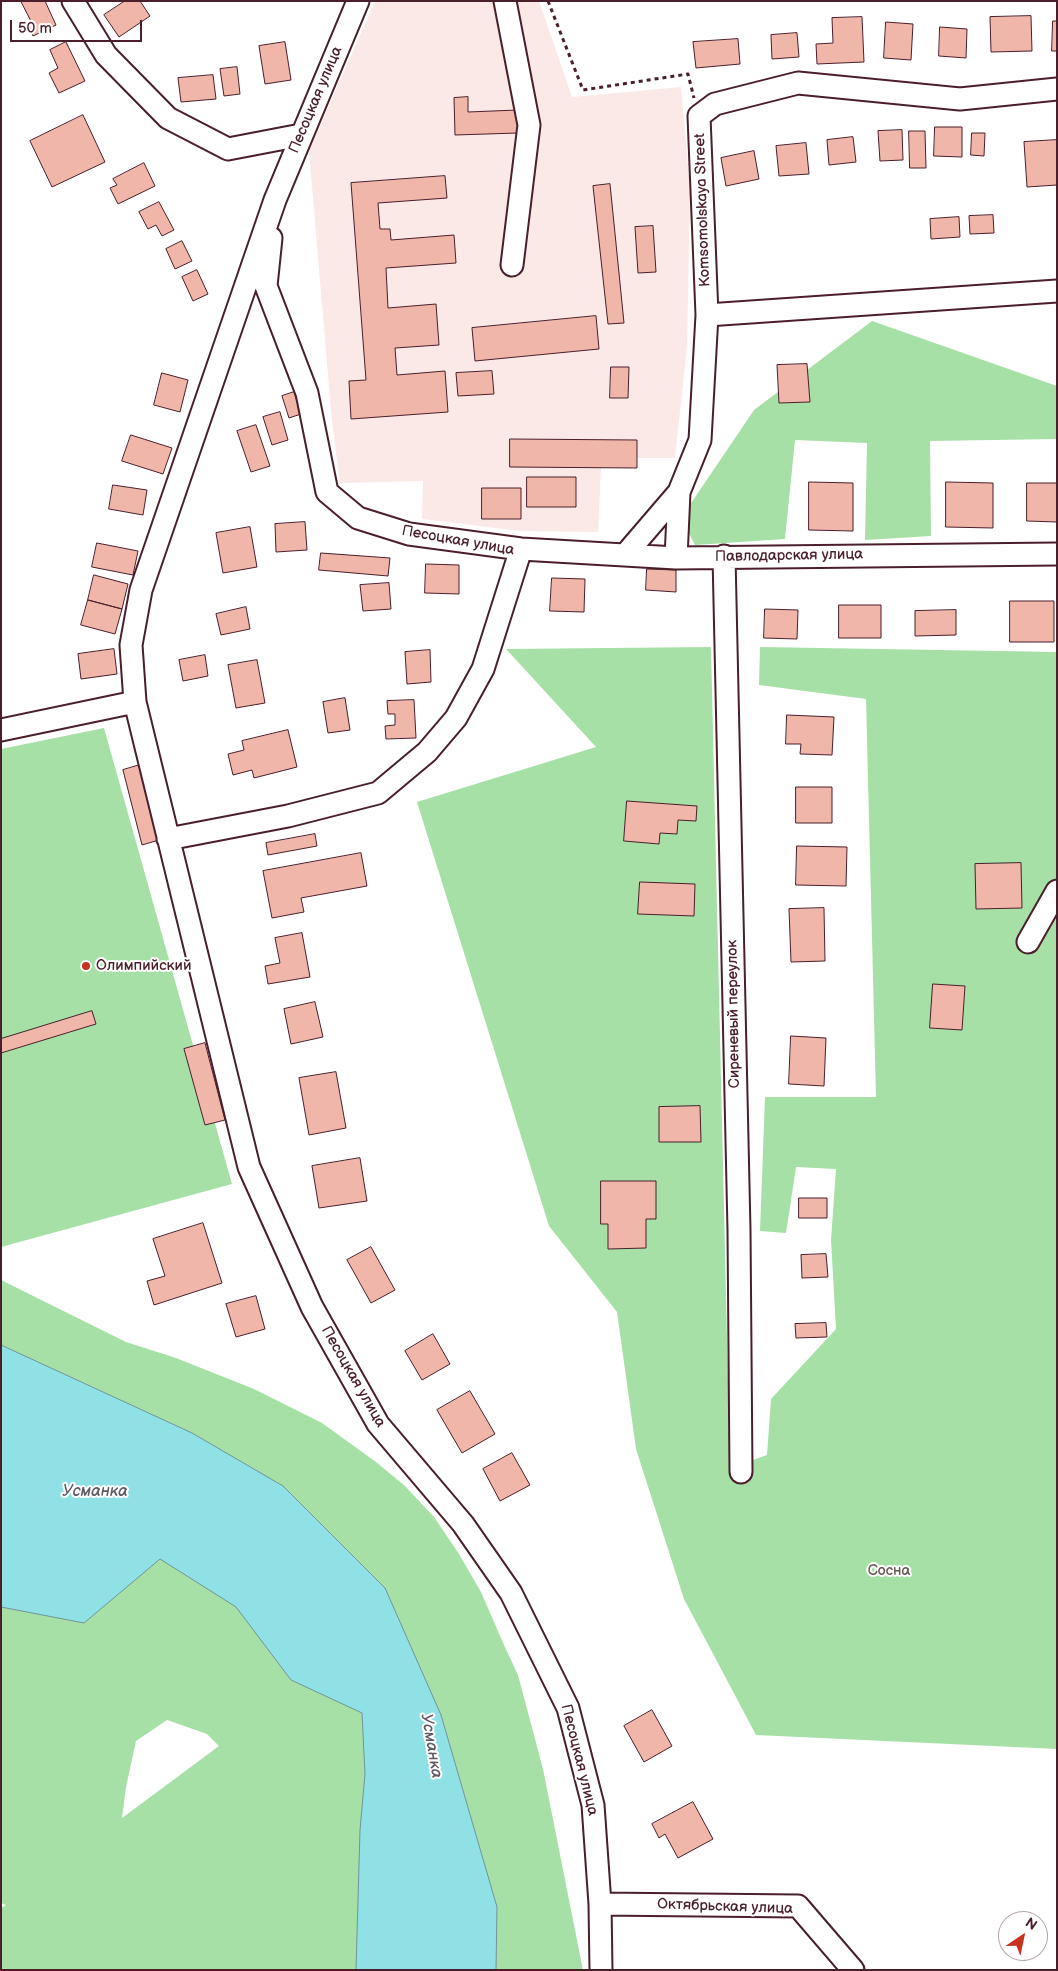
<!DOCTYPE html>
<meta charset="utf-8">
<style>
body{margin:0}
#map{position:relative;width:1058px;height:1971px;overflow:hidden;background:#fff;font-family:"Balsamiq Sans",sans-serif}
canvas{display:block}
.frame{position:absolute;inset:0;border:2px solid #4a1f2b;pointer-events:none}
.north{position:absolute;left:998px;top:1911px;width:50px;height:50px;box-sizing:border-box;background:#fff;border:1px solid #b7a5aa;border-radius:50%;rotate:34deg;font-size:14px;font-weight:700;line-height:20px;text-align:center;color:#4a1f2b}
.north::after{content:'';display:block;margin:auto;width:18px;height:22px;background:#c8321e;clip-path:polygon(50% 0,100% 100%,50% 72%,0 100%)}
.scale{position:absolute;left:10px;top:20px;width:132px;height:22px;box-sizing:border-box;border:2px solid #4a1f2b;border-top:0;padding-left:6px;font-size:15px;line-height:18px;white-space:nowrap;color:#4a1f2b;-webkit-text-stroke:4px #fff;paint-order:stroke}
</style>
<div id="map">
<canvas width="1058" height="1971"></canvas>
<div class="frame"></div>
<div class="north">N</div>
<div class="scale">50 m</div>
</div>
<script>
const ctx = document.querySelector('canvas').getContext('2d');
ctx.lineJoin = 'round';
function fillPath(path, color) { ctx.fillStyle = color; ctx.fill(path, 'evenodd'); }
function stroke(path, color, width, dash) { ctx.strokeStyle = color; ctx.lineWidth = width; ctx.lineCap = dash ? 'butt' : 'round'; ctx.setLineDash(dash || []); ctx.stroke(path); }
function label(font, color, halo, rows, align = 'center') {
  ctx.font = font + ' "Balsamiq Sans",sans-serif'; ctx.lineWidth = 4; ctx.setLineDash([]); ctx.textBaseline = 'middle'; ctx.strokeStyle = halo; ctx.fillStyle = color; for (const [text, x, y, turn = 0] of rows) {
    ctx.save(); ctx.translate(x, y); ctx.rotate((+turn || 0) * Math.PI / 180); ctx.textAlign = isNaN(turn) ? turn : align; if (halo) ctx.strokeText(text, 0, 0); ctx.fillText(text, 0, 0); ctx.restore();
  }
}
const built = new Path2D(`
 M375 1H539L572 97 681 87 690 189 687 346 675 458H637V468H601L598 532 520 531 422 519 423 481 340 483 332 422 309 151Z`);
const green = new Path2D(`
 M872 321 1057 386V439L930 441 931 536 865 540 867 443 795 440 785 539 695 545 681 518 754 410Z
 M711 647 730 1468 767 1455 771 1399 836 1329 831 1240 836 1169 796 1167 786 1233 760 1231 765 1097H876L866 699 759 685 760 647 1057 652V1749L756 1735 684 1599 636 1449 617 1312 549 1226 417 802 596 747 506 649Z
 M104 728 232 1184 1 1247V749Z
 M1 1280 126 1342 176 1358 254 1389 322 1423 376 1462 405 1486 434 1517 459 1554 481 1592 504 1645 518 1675 543 1769 583 1970H1V1908L6 1905 1 1903ZM167 1720 207 1734 219 1746 122 1818 126 1787 136 1741Z`);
const water = new Path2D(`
 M1 1345 192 1433 283 1486 385 1588 441 1715 497 1907 496 1970H356L360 1830 365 1774 362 1713 291 1680 236 1607 160 1559 84 1623 1 1607Z`);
const building = new Path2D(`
 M21 1H45L56 25 33 36 27 24 31 22Z
 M125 1H140L150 16 119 37 104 15Z
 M1031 16 1032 51 991 52 990 17Z
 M862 17 864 62 817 64 816 44 833 43 832 18Z
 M1053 21H1057V51H1052Z
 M886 22 913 24 911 60 884 58Z
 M940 27 967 29 966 58 939 56Z
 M797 33 799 57 772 59 771 35Z
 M738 39 740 64 696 68 693 42Z
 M66 42 85 81 59 93 49 73 58 68 50 50Z
 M285 42 291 80 265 84 259 46Z
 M237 67 240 94 224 96 220 69Z
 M213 75 216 99 181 102 178 78Z
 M468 97V112L517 110 518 133 455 135 454 98Z
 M83 115 105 162 52 187 30 141Z
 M935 127H962V157L934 156Z
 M902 130 903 160 880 161 878 131Z
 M909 131H925L926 168H910Z
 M972 133H985L984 156 971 155Z
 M853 137 856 162 829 165 827 140Z
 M1057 140V185L1027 187 1024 142Z
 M806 143 809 174 779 176 776 146Z
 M754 151 759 179 726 186 721 158Z
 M144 163 155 186 118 204 110 188 117 185 113 179Z
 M445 176 447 198 378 203 380 229H390L391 240 454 235 456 263 386 268 388 308 436 304 439 345 395 348 397 375 445 371 448 412 351 419 349 381 366 380 351 183Z
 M610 184 624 323 608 324 593 186Z
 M159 202 174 230 162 236 156 225 148 229 139 212Z
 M993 215 994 233 970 234 969 216Z
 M959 217 960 237 931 239 930 219Z
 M653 226 656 272 638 273 635 227Z
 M182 241 192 261 175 269 166 249Z
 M197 270 208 294 193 301 182 277Z
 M596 316 599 349 475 361 472 328Z
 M807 364 810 402 779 403 777 365Z
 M611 367H629L628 398H610Z
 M492 371 494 394 458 396 456 373Z
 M162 373 188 380 180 412 154 405Z
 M294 392 301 414 289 418 282 396Z
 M280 412 288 440 272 445 263 417Z
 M256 425 270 466 251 472 237 431Z
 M131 435 172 448 163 474 122 461Z
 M510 439 637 440V468L510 467Z
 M527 477H576V507H527Z
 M809 482 853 483V531L809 530Z
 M946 482 993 483V528L946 527Z
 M1027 483H1057V522L1027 521Z
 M113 485 147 490 143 515 109 509Z
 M482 488H521V519H482Z
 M305 522 307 550 276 552 275 524Z
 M250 527 257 567 223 573 216 533Z
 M97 543 138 551 133 575 92 567Z
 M321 553 390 558 388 576 319 570Z
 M426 564 459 565V594L425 593Z
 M647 569 676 570V592L646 590Z
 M94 575 128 584 122 609 88 600Z
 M552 578 585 579 584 612 550 611Z
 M389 583 391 609 363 611 360 585Z
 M88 600 122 609 115 634 81 625Z
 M1010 601H1054V642H1010Z
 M839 605H881V638H839Z
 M246 607 250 629 221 635 216 614Z
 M765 609 798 610 797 639 764 638Z
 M956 610V635L915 636V611Z
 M114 649 117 674 81 679 78 654Z
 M430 650 431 682 407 684 405 652Z
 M205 655 208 676 183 681 179 660Z
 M257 660 265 703 236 708 228 665Z
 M345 698 350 730 328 733 323 702Z
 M414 700 416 738 386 739 385 726 395 725V714H388L387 701Z
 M787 715 834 717 832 755 800 754 801 744H786Z
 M288 730 297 767 254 778 252 770 233 775 228 754 244 750 242 741Z
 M140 765 159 840 142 845 123 770Z
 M796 787H832V823H796Z
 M627 801 697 806 696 821 678 820 677 834 660 833 659 844 624 841Z
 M315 834 317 846 268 855 266 843Z
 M797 846 847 847 846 886 796 885Z
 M361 853 367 886 301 898 304 912 272 918 263 871Z
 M1021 863 1022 908 976 909 975 864Z
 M640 882 695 884 694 916 638 914Z
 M824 908 825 961 791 962 789 909Z
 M302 933 310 977 268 984 265 966 280 963 275 938Z
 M933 984 965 986 962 1030 930 1028Z
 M315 1002 323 1037 291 1044 284 1009Z
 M92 1011 96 1024 1 1053V1039Z
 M791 1036 826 1038 824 1086 789 1084Z
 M205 1043 225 1120 205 1125 184 1049Z
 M336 1072 346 1128 309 1135 299 1078Z
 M700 1106 701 1142H659V1107Z
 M360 1158 367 1201 319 1208 312 1166Z
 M601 1181H656V1219H646V1248L608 1249V1224H601Z
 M799 1198H827V1218H799Z
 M203 1223 222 1283 154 1305 147 1281 165 1276 153 1239Z
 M371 1247 395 1290 371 1303 347 1260Z
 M826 1254 828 1277 802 1278 801 1255Z
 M256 1296 265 1329 236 1337 226 1304Z
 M826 1323 827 1337 796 1338 795 1324Z
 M433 1334 450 1364 422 1380 405 1351Z
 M470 1391 495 1434 462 1453 437 1410Z
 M512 1453 530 1485 500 1501 483 1469Z
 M652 1710 672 1746 644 1762 624 1726Z
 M693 1802 713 1839 678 1858 665 1834 659 1838 652 1824Z`);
const path = new Path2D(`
 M548 1 583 90 688 74 694 98`);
const minor = new Path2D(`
 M73 1 106 55 168 118 228 149 301 135
 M358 1 275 200 141 590 131 645 135 702 249 1167 312 1307 378 1424 463 1524 511 1593 568 1708 593 1805 600 1904 601 1970
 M505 1 529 125 512 265
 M271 238 266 286 307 393 327 492 358 518 409 534 521 549 676 558 1057 554
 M707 315 1057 291
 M625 555 679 492 700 440 707 315 699 116 715 104 798 83 960 99 1057 89
 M724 556 739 1230 741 1472
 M676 558 679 492
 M1 730 135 702
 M168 839 288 816 378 793 427 752 456 718 483 669 521 549
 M1028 942 1057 891
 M600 1904 798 1906 853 1970`);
const markers = [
 [86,966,5,"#c8321e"]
];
const streetNames = [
 ["Песоцкая улица",316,100,-67],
 ["Komsomolskaya Street",703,210,-92],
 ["Песоцкая улица",458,541,10],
 ["Павлодарская улица",789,556,-1],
 ["Сиреневый переулок",734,1014,-91],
 ["Песоцкая улица",353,1377,60],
 ["Песоцкая улица",579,1760,76],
 ["Октябрьская улица",725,1907,2]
];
const poiNames = [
 ["Олимпийский",96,966]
];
const parkNames = [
 ["Сосна",889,1571]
];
const waterNames = [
 ["Усманка",95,1492],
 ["Усманка",431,1746,80]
];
fillPath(built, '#fae9e6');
fillPath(green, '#a6e0a6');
fillPath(water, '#8fe1e6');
stroke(water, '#73939b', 1);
fillPath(building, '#f0b6aa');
stroke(building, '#4a1f2b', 1);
stroke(minor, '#4a1f2b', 25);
stroke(path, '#4a1f2b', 3, [4, 4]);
stroke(minor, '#fff', 21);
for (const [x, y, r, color] of markers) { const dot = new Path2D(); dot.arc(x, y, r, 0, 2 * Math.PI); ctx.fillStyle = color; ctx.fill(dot); stroke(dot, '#fff', 2); }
label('15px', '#4a1f2b', '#fff', streetNames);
label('15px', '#4a1f2b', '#fff', poiNames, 'left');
label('15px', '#665950', '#fff', parkNames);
label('italic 16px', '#5f5963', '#fff', waterNames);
</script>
